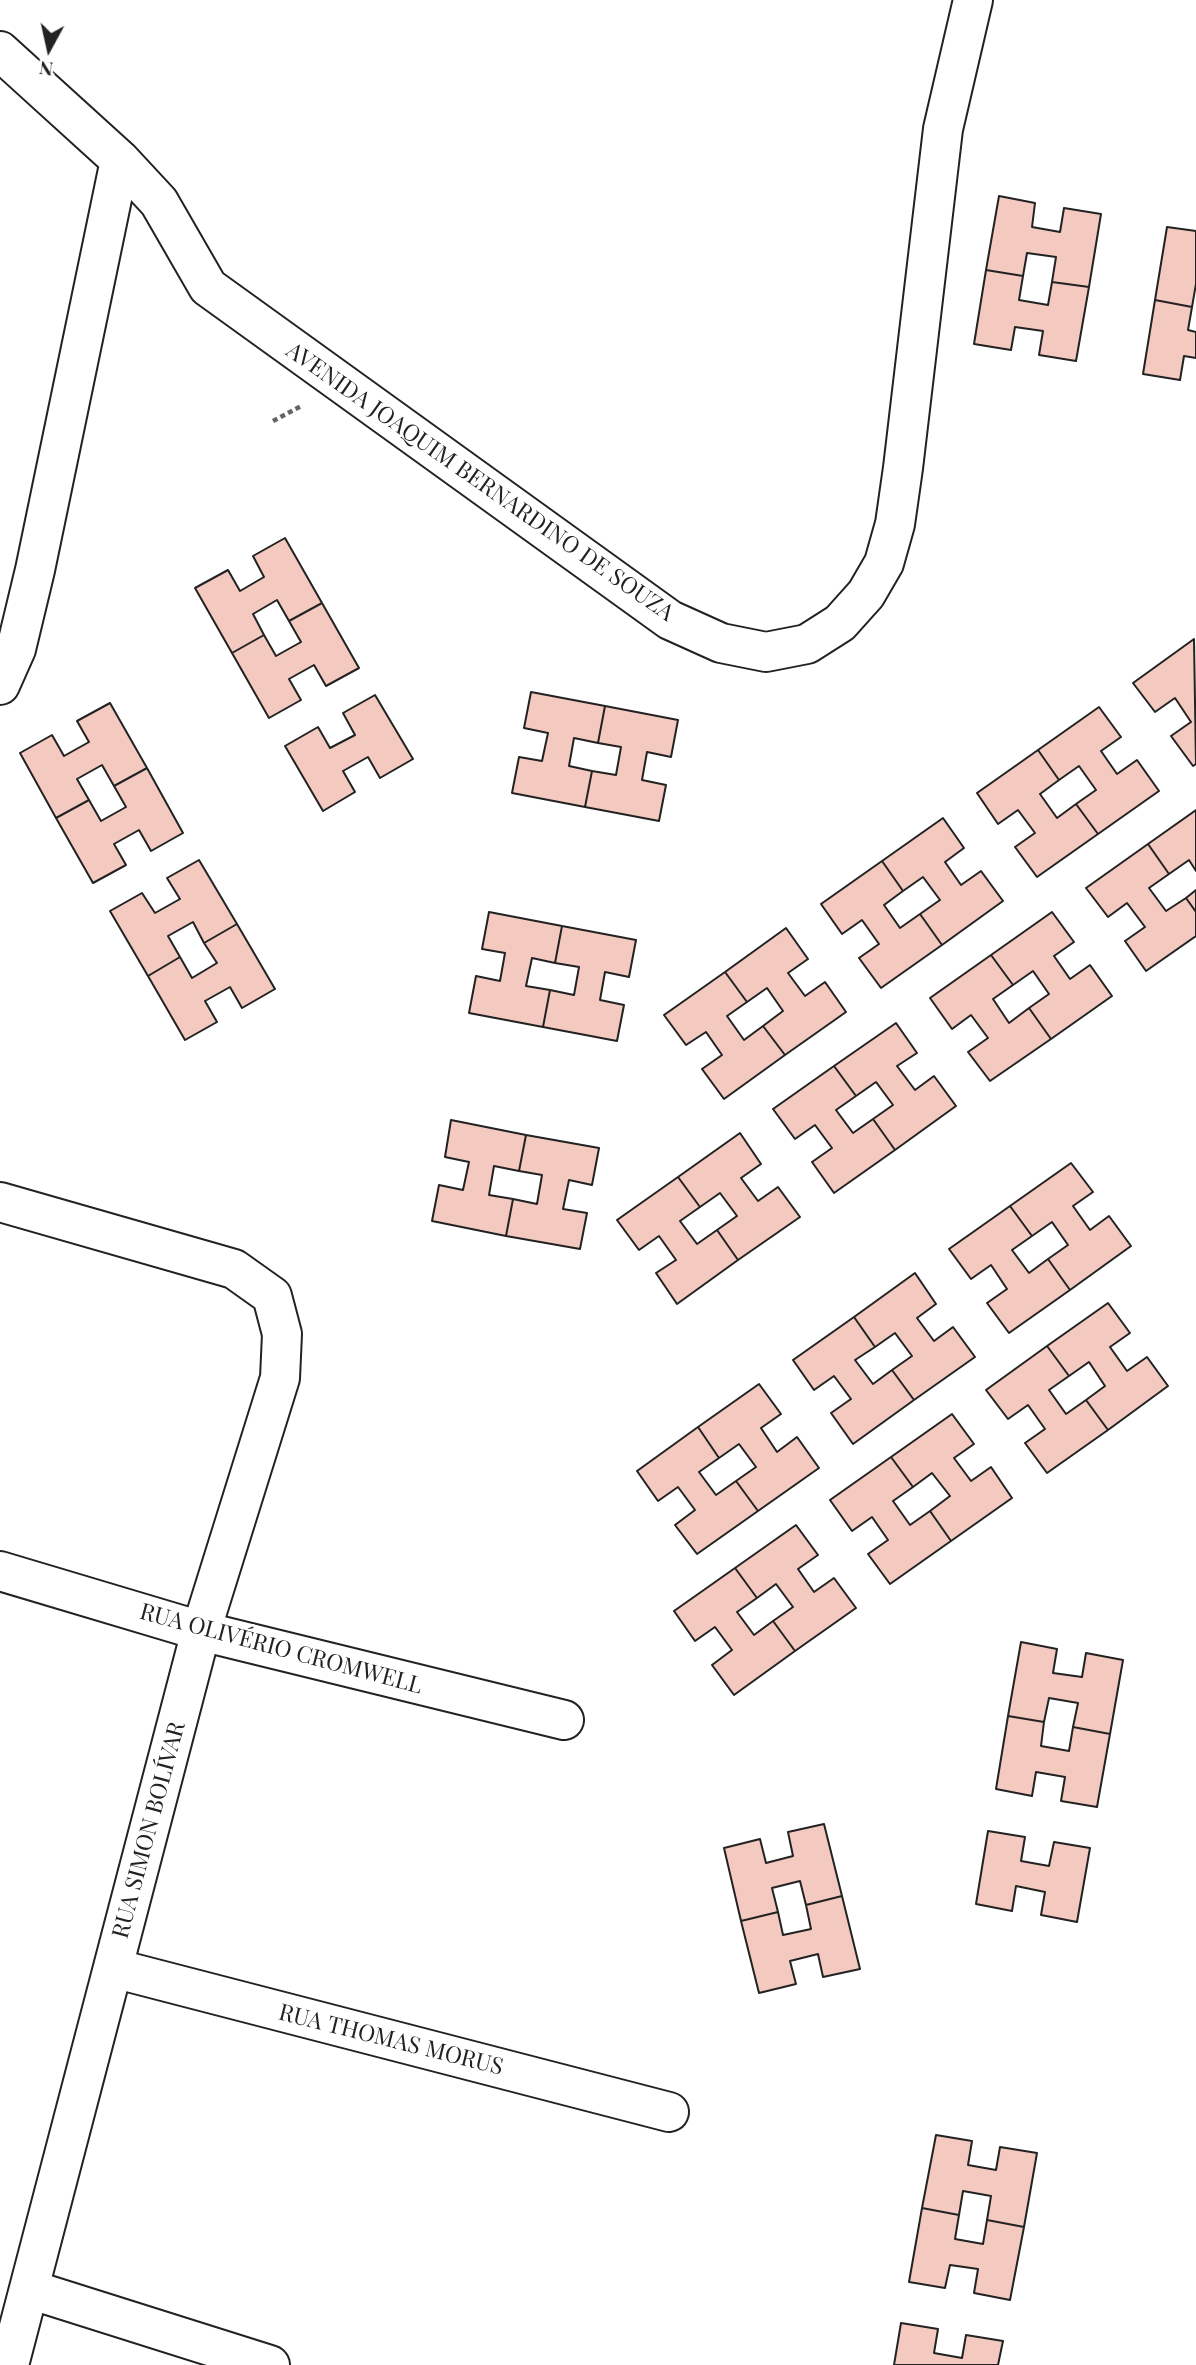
<!DOCTYPE html>
<meta charset="utf-8">
<style>
body{margin:0}
#map{position:relative;width:1196px;height:2365px;overflow:hidden;background:#fff;font-family:"Playfair Display",serif}
canvas{display:block}
.north{position:absolute;left:14px;top:14px;width:70px;height:70px;-webkit-text-stroke:5px #fff;paint-order:stroke;rotate:188deg;font-size:19px;font-weight:700;line-height:28px;text-align:center;color:#222}
.north::after{content:'';display:block;margin:auto;width:24px;height:32px;background:#222;clip-path:polygon(50% 0,100% 100%,50% 72%,0 100%)}
</style>
<div id="map">
<canvas width="1196" height="2365"></canvas>
<div class="north">N</div>
</div>
<script>
const ctx = document.querySelector('canvas').getContext('2d');
ctx.lineJoin = 'round';
function fillPath(path, color) { ctx.fillStyle = color; ctx.fill(path, 'evenodd'); }
function stroke(path, color, width, dash) { ctx.strokeStyle = color; ctx.lineWidth = width; ctx.lineCap = dash ? 'butt' : 'round'; ctx.setLineDash(dash || []); ctx.stroke(path); }
function label(font, color, halo, rows, align = 'center') {
  ctx.font = font + ' "Playfair Display",serif'; ctx.lineWidth = 5; ctx.setLineDash([]); ctx.textBaseline = 'middle'; ctx.strokeStyle = halo; ctx.fillStyle = color; for (const [text, x, y, turn = 0] of rows) {
    ctx.save(); ctx.translate(x, y); ctx.rotate((+turn || 0) * Math.PI / 180); ctx.textAlign = isNaN(turn) ? turn : align; if (halo) ctx.strokeText(text, 0, 0); ctx.fillText(text, 0, 0); ctx.restore();
  }
}
const building = new Path2D(`
 M999 196 1035 203 1032 227 1060 232 1064 208 1101 214 1089 287 1052 282 1056 257 1027 253 1023 276 986 270Z
 M1167 227 1196 231V284L1192 307 1155 300Z
 M986 270 1023 276 1019 300 1048 305 1052 282 1089 287 1076 361 1039 355 1043 331 1015 327 1011 350 974 344Z
 M1155 300 1192 307 1188 330 1196 332V358L1184 356 1180 380 1143 374Z
 M285 538 322 603 289 621 277 600 253 614 264 635 232 653 195 588 228 570 240 591 264 577 253 556Z
 M322 603 359 668 326 686 314 665 289 679 301 700 269 718 232 653 264 635 276 656 301 642 289 621Z
 M1194 639 1196 764 1193 766 1171 736 1191 722 1175 698 1155 712 1133 683Z
 M531 692 605 706 598 743 574 738 569 766 592 771 585 807 512 793 519 757 542 761 548 733 524 728Z
 M375 695 413 759 380 778 368 757 343 771 355 792 323 811 285 746 318 727 330 748 355 735 343 713Z
 M110 703 147 768 114 786 102 765 77 779 89 800 56 818 20 753 52 735 64 756 89 742 77 721Z
 M605 706 678 720 671 757 647 752 642 780 666 785 659 821 585 807 592 771 616 775 621 747 598 743Z
 M1099 707 1121 737 1101 751 1117 774 1137 760 1159 791 1098 834 1076 804 1096 790 1079 766 1059 780 1038 750Z
 M1038 750 1059 780 1040 794 1057 818 1076 804 1098 834 1037 877 1015 847 1035 833 1018 810 998 824 977 793Z
 M147 768 183 833 151 851 139 830 114 844 126 865 93 883 56 818 89 800 101 821 126 807 114 786Z
 M1196 810V871L1189 860 1169 874 1148 844Z
 M943 818 964 848 945 862 961 885 981 871 1003 901 942 945 920 914 940 900 923 877 903 891 882 861Z
 M1148 844 1169 874 1149 888 1166 911 1186 898 1196 912V936L1146 971 1125 941 1145 927 1127 903 1108 917 1086 888Z
 M199 860 237 924 204 943 193 922 168 936 180 957 148 976 110 911 142 893 155 913 180 899 167 878Z
 M882 861 903 891 884 905 900 928 920 914 942 945 881 988 859 958 879 944 862 920 842 934 821 904Z
 M1196 890V912L1186 898Z
 M489 912 562 926 555 963 532 958 526 986 550 990 543 1027 469 1013 476 976 500 981 505 953 482 949Z
 M1052 912 1074 942 1054 956 1070 979 1090 965 1112 996 1051 1039 1029 1008 1049 994 1033 971 1013 985 991 955Z
 M237 924 275 989 242 1008 230 987 205 1001 217 1022 185 1040 148 976 180 957 192 978 217 963 204 943Z
 M562 926 636 940 629 977 605 972 600 1000 624 1005 617 1041 543 1027 550 990 574 995 579 967 555 963Z
 M786 928 808 959 788 973 805 996 825 982 846 1012 785 1055 763 1026 783 1011 767 988 747 1002 725 972Z
 M991 955 1013 985 993 999 1009 1023 1029 1008 1051 1039 990 1081 968 1052 988 1038 971 1015 952 1029 930 998Z
 M725 972 747 1002 727 1016 744 1040 763 1026 785 1055 724 1099 702 1069 722 1055 706 1032 686 1045 664 1015Z
 M896 1023 917 1053 897 1066 915 1090 934 1076 956 1106 895 1150 873 1119 893 1105 876 1082 856 1096 834 1066Z
 M834 1066 856 1096 836 1110 853 1133 873 1119 895 1150 834 1193 812 1162 832 1148 815 1125 795 1139 773 1109Z
 M451 1120 526 1135 519 1171 494 1166 489 1195 513 1199 506 1236 432 1221 439 1185 463 1190 469 1162 445 1157Z
 M740 1133 761 1164 741 1178 758 1201 778 1187 800 1217 738 1260 717 1230 737 1216 720 1193 700 1207 678 1177Z
 M526 1135 599 1148 592 1185 569 1180 563 1209 587 1213 580 1249 506 1236 513 1199 537 1204 542 1175 519 1171Z
 M1071 1163 1093 1192 1073 1206 1090 1230 1109 1216 1131 1246 1070 1290 1048 1259 1068 1245 1052 1222 1032 1236 1010 1206Z
 M678 1177 700 1207 680 1221 697 1244 717 1230 738 1260 677 1304 656 1273 676 1260 659 1236 639 1250 617 1220Z
 M1010 1206 1032 1236 1012 1250 1029 1273 1048 1259 1070 1290 1009 1333 987 1303 1007 1289 991 1265 971 1279 949 1249Z
 M915 1273 936 1304 917 1318 934 1341 953 1327 975 1357 914 1400 892 1370 912 1356 895 1333 875 1347 854 1317Z
 M1108 1303 1130 1333 1110 1347 1127 1371 1147 1357 1168 1386 1108 1430 1086 1400 1105 1386 1089 1362 1069 1376 1047 1346Z
 M854 1317 875 1347 855 1360 873 1384 892 1370 914 1400 853 1444 831 1413 851 1399 834 1376 814 1390 793 1360Z
 M1047 1346 1069 1376 1049 1390 1066 1414 1086 1400 1108 1430 1047 1473 1025 1443 1045 1429 1028 1405 1008 1419 986 1390Z
 M759 1384 781 1414 761 1428 777 1452 797 1437 819 1468 758 1511 736 1481 756 1467 739 1444 719 1458 698 1427Z
 M952 1414 974 1444 954 1458 971 1481 991 1467 1012 1498 951 1541 930 1511 950 1496 932 1473 913 1487 891 1457Z
 M698 1427 719 1458 699 1472 716 1495 736 1481 758 1511 697 1554 675 1525 695 1510 678 1487 658 1501 637 1471Z
 M891 1457 913 1487 893 1501 910 1525 930 1511 951 1541 890 1584 868 1554 888 1540 872 1517 852 1531 830 1500Z
 M796 1525 818 1555 798 1569 814 1592 834 1578 856 1608 795 1651 773 1621 793 1607 776 1584 757 1598 735 1568Z
 M735 1568 757 1598 737 1612 754 1635 773 1621 795 1651 734 1695 712 1665 732 1650 715 1627 695 1641 674 1611Z
 M1021 1642 1057 1649 1053 1673 1082 1677 1086 1653 1123 1660 1110 1734 1073 1727 1078 1703 1049 1698 1044 1722 1008 1716Z
 M1008 1716 1044 1722 1041 1746 1069 1751 1073 1727 1110 1734 1097 1807 1061 1801 1065 1777 1036 1772 1032 1796 996 1789Z
 M824 1824 842 1896 806 1905 800 1881 772 1888 778 1912 741 1921 724 1848 760 1839 766 1863 793 1856 788 1832Z
 M988 1831 1025 1837 1021 1861 1049 1866 1054 1842 1090 1848 1077 1922 1041 1915 1045 1892 1016 1886 1012 1911 976 1904Z
 M842 1896 860 1969 823 1977 818 1954 790 1961 796 1984 759 1993 741 1921 778 1912 783 1935 811 1929 806 1905Z
 M936 2135 972 2141 968 2165 996 2170 1000 2147 1037 2153 1024 2227 987 2220 991 2196 963 2191 959 2215 922 2208Z
 M922 2208 959 2215 955 2239 983 2244 987 2220 1024 2227 1010 2300 974 2293 978 2269 950 2265 945 2288 909 2282Z
 M901 2323 938 2329 934 2353 962 2358 966 2335 1003 2341 998 2365H894Z`);
const path = new Path2D(`
 M273 421 303 405`);
const minor = new Path2D(`
 M0 51 120 160 159 202 208 287 670 620 721 643 766 652 807 644 840 623 866 594 884 563 895 524 903 468 943 129 973 0
 M0 685 16 649 35 570 120 160
 M0 1202 234 1269 272 1296 282 1334 280 1378 201 1631 9 2365
 M0 1571 201 1631 564 1720
 M113 1968 669 2112
 M29 2289 270 2365`);
const streetNames = [
 ["AVENIDA JOAQUIM BERNARDINO DE SOUZA",480,482,35],
 ["RUA OLIVÉRIO CROMWELL",281,1649,15],
 ["RUA SIMON BOLÍVAR",149,1830,-75],
 ["RUA THOMAS MORUS",391,2040,14]
];
fillPath(building, '#f3c9c0');
stroke(building, '#222', 2);
stroke(minor, '#222', 42);
stroke(path, '#646464', 4.5, [5, 3.5]);
stroke(minor, '#fff', 38);
label('23px', '#222', '#fff', streetNames);
</script>
